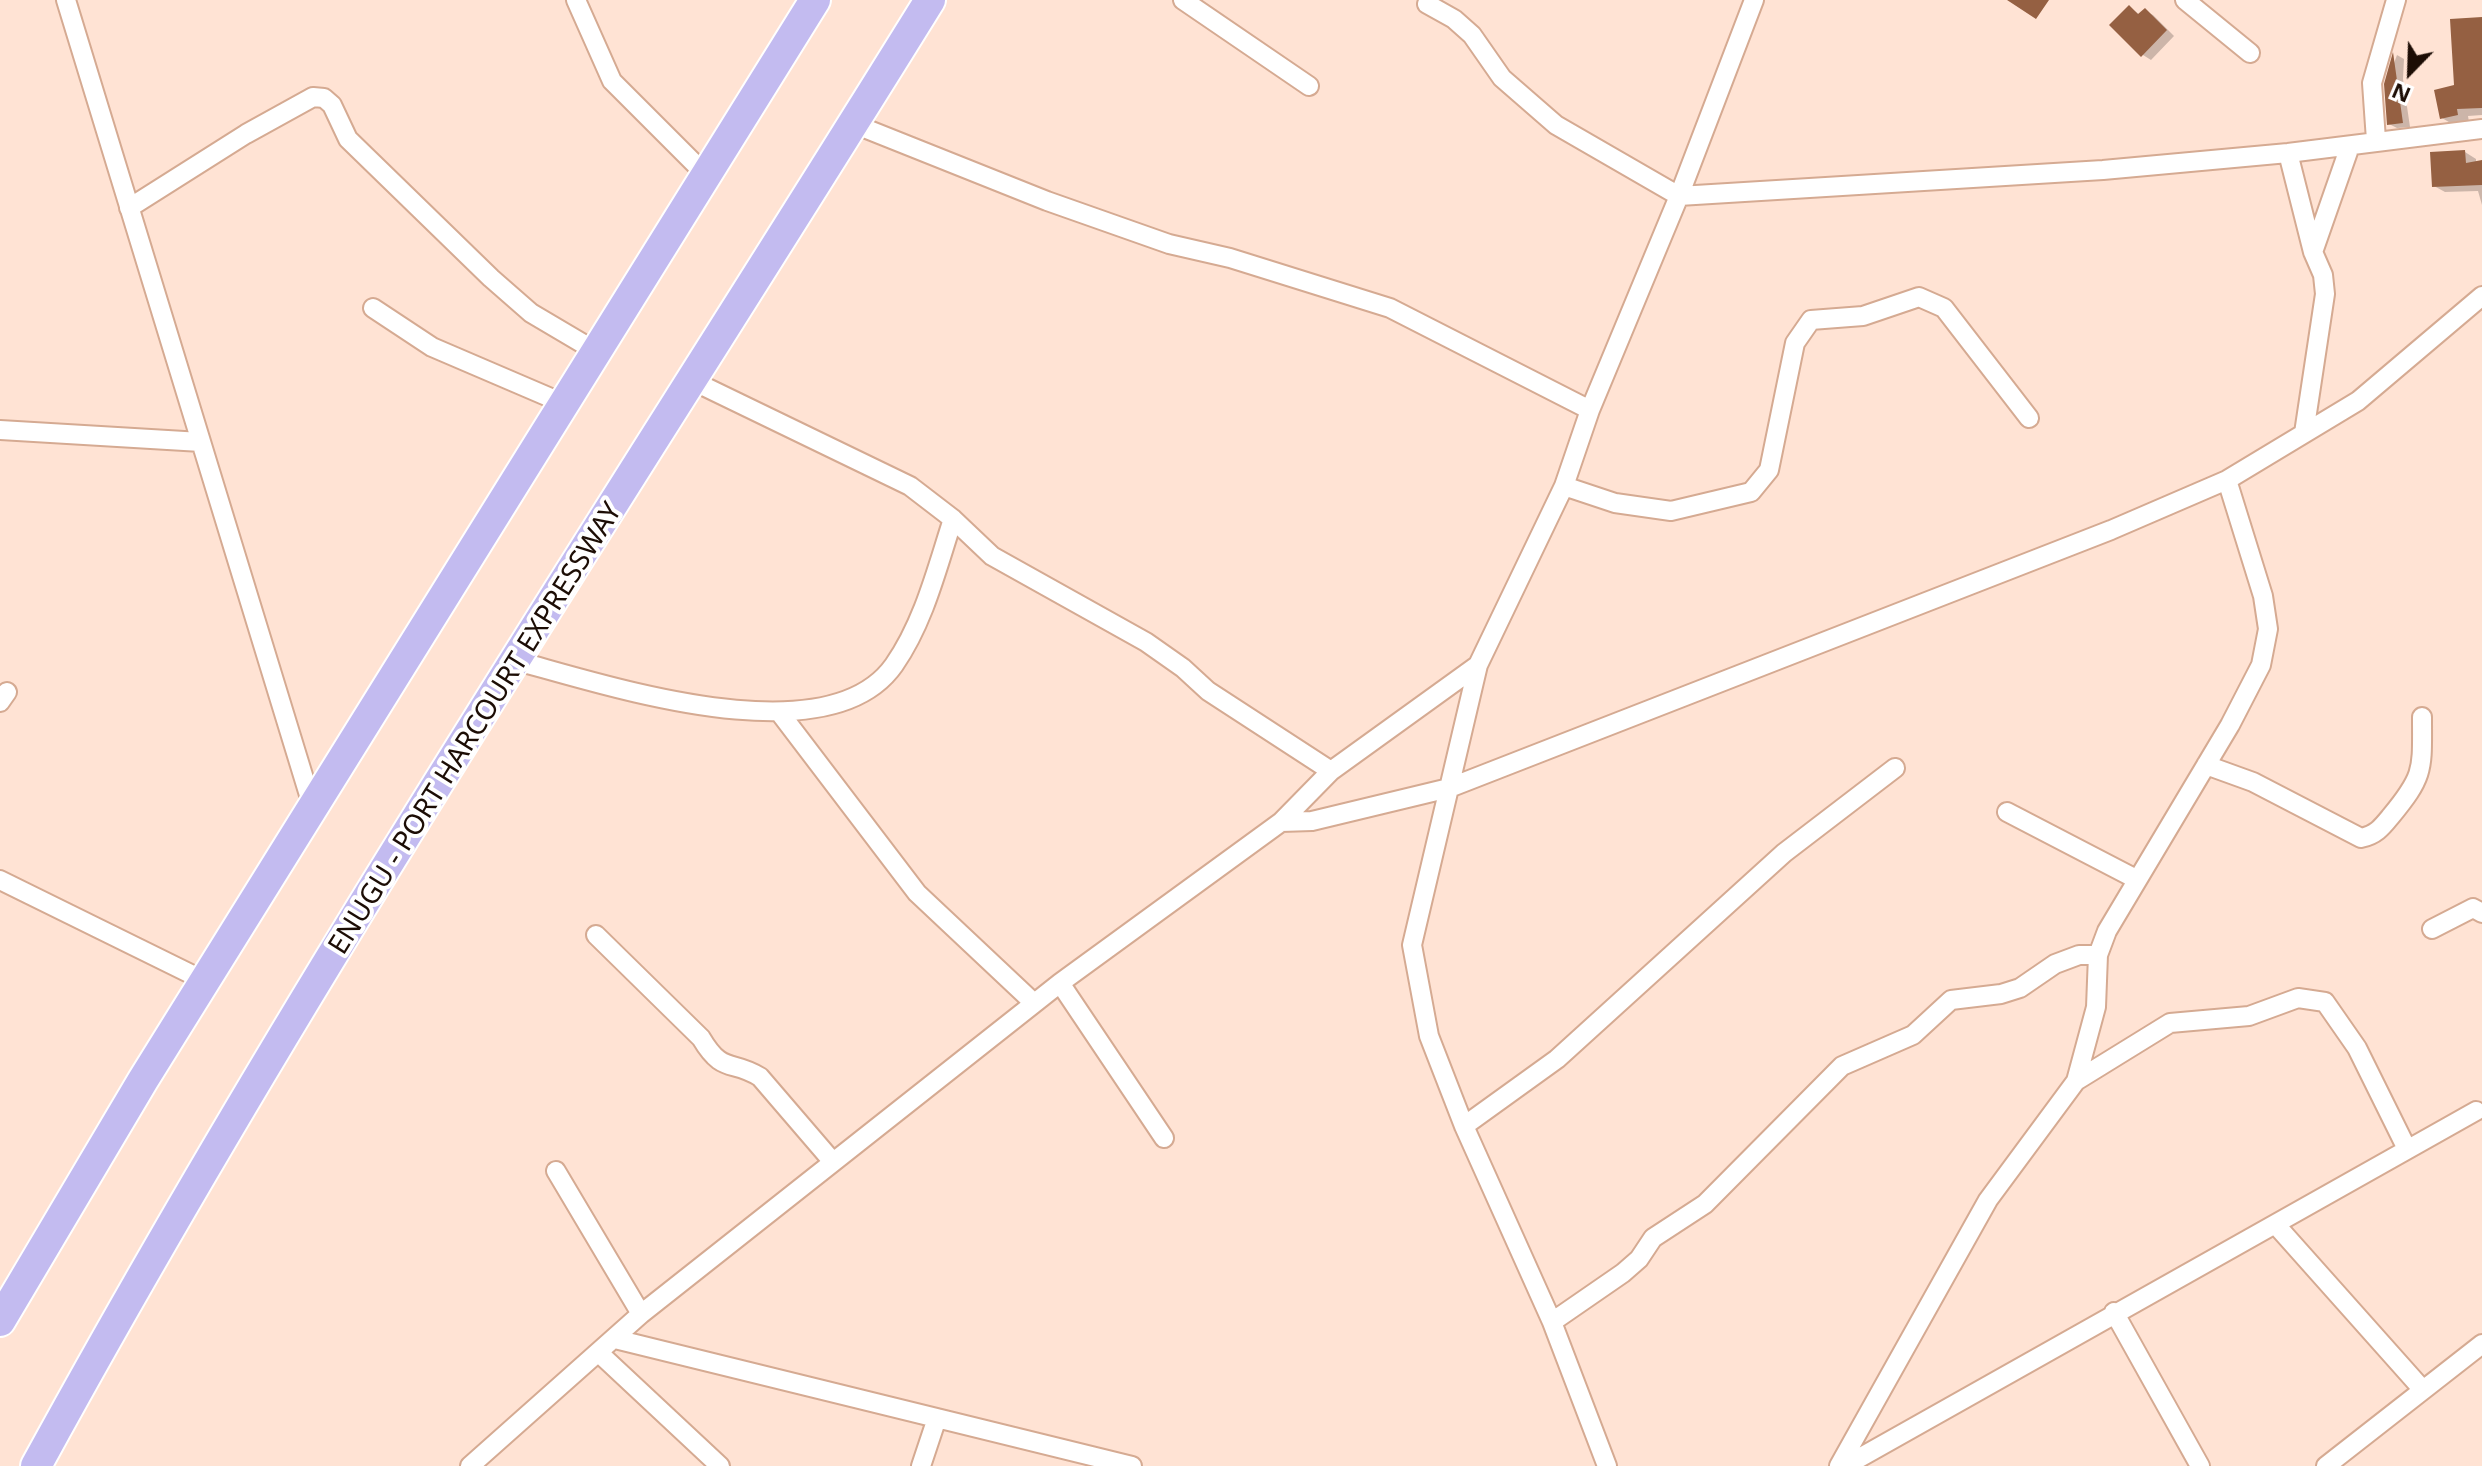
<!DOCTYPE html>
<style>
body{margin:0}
#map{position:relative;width:2482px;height:1466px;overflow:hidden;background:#ffe3d4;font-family:"Noto Sans",sans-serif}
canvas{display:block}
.north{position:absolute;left:2370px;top:32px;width:80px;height:80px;-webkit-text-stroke:6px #fff;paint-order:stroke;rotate:203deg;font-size:22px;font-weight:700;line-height:32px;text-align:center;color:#1c0d05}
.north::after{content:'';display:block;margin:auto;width:28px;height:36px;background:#1c0d05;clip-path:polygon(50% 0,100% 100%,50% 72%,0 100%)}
</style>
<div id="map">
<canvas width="2482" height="1466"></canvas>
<div class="north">N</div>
</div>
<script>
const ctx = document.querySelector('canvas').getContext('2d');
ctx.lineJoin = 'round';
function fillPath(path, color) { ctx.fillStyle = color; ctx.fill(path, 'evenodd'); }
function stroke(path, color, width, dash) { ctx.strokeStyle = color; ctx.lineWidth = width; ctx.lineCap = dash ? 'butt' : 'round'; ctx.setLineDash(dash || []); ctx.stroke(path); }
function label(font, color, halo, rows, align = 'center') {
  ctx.font = font + ' "Noto Sans",sans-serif'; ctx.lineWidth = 8; ctx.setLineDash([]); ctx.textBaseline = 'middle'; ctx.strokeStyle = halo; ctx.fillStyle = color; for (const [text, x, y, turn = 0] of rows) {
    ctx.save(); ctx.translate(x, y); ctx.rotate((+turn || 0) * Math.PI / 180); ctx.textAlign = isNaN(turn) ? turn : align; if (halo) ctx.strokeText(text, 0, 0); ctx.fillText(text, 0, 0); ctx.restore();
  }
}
const shadow = new Path2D(`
 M2129 7 2140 15 2145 11 2153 15 2174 36 2151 60 2143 55Z
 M2482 19V115L2468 116 2469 122 2454 125 2442 118Z
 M2397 55 2404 59 2403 79 2410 127 2397 128 2389 124 2386 85Z
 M2465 152 2476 159V163L2482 162V205L2478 191 2445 192 2434 186Z`);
const building = new Path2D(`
 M2007 0H2049L2036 19Z
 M2129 5 2138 14 2145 8 2167 30 2141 57 2109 25Z
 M2482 17V108L2457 109 2458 115 2440 119 2434 90 2454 85 2450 19Z
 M2393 52 2403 123 2387 125 2384 84Z
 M2465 150 2466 163 2482 160V185L2432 187 2430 152Z`);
const minor = new Path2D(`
 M66 0 313 808
 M576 0 612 81 707 176
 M1183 0 1309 86
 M2185 0 2250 53
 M1427 4 1454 19 1472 35 1502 78 1556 125 1679 196 2103 170 2288 153 2482 129
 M854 124 1047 201 1169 244 1230 258 1390 308 1590 410
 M2376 140 2372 83 2396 0
 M2288 153 2313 252 2323 275 2325 294 2304 433
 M129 208 246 134 313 97 324 98 332 105 348 139 491 278 531 313 597 352
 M2313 252 2350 146
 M373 308 432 347 565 404
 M693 381 910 486 953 519 992 556 1146 642 1183 668 1208 691 1331 771
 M0 430 201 442
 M1564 486 1615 503 1671 511 1751 492 1769 470 1795 343 1811 320 1863 316 1919 297 1944 308 2029 418
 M517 661C607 685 828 759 894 665 924 622 937 568 953 519
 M0 702 7 692
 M780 713 917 893 1034 1003
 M2206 765 2253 782 2361 838C2376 835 2382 827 2391 816 2425 775 2422 769 2422 717
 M2007 812 2136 879
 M1281 822 1312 821 1449 788 2111 530 2227 480 2358 401 2482 296
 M0 880 205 981
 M2432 929 2473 908 2482 913
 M596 935 701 1038C723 1075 731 1059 760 1077L833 1162
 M1060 983 1164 1138
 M2076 1081 2170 1023 2249 1016 2298 998 2325 1002 2357 1048 2407 1149
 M1464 1126 1557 1059 1784 853 1895 768
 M556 1171 641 1314
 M2276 1225 2423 1390
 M2114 1312 2200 1466
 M1552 1322 1623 1273 1639 1259 1653 1238 1705 1204 1842 1066 1913 1035 1951 1000 2001 994 2020 988 2055 964 2079 955H2098
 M615 1339 1132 1466
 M599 1353 720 1466
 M470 1466 641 1314 1060 983 1281 822 1331 771 1478 665
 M921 1466 937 1418
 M1607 1466 1552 1322 1464 1126 1429 1036 1412 945 1478 665 1564 486 1590 410 1679 196 1754 0
 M1839 1466 1988 1200 2076 1081 2096 1007 2098 955 2107 931 2230 725 2261 665 2268 629 2263 596 2227 480
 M1845 1466 2476 1111
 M2326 1466 2482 1344`);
const trunk = new Path2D(`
 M0 1321 143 1080 815 0
 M36 1466C310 964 629 486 930 0`);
const streetNames = [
 ["ENUGU - PORT HARCOURT EXPRESSWAY",476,729,-58]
];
fillPath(shadow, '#0003');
fillPath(building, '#956042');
stroke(minor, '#d5aa92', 22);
stroke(trunk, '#fff', 34);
stroke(minor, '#fff', 18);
stroke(trunk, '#c3bbf0', 30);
label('28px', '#1c0d05', '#fff', streetNames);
</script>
